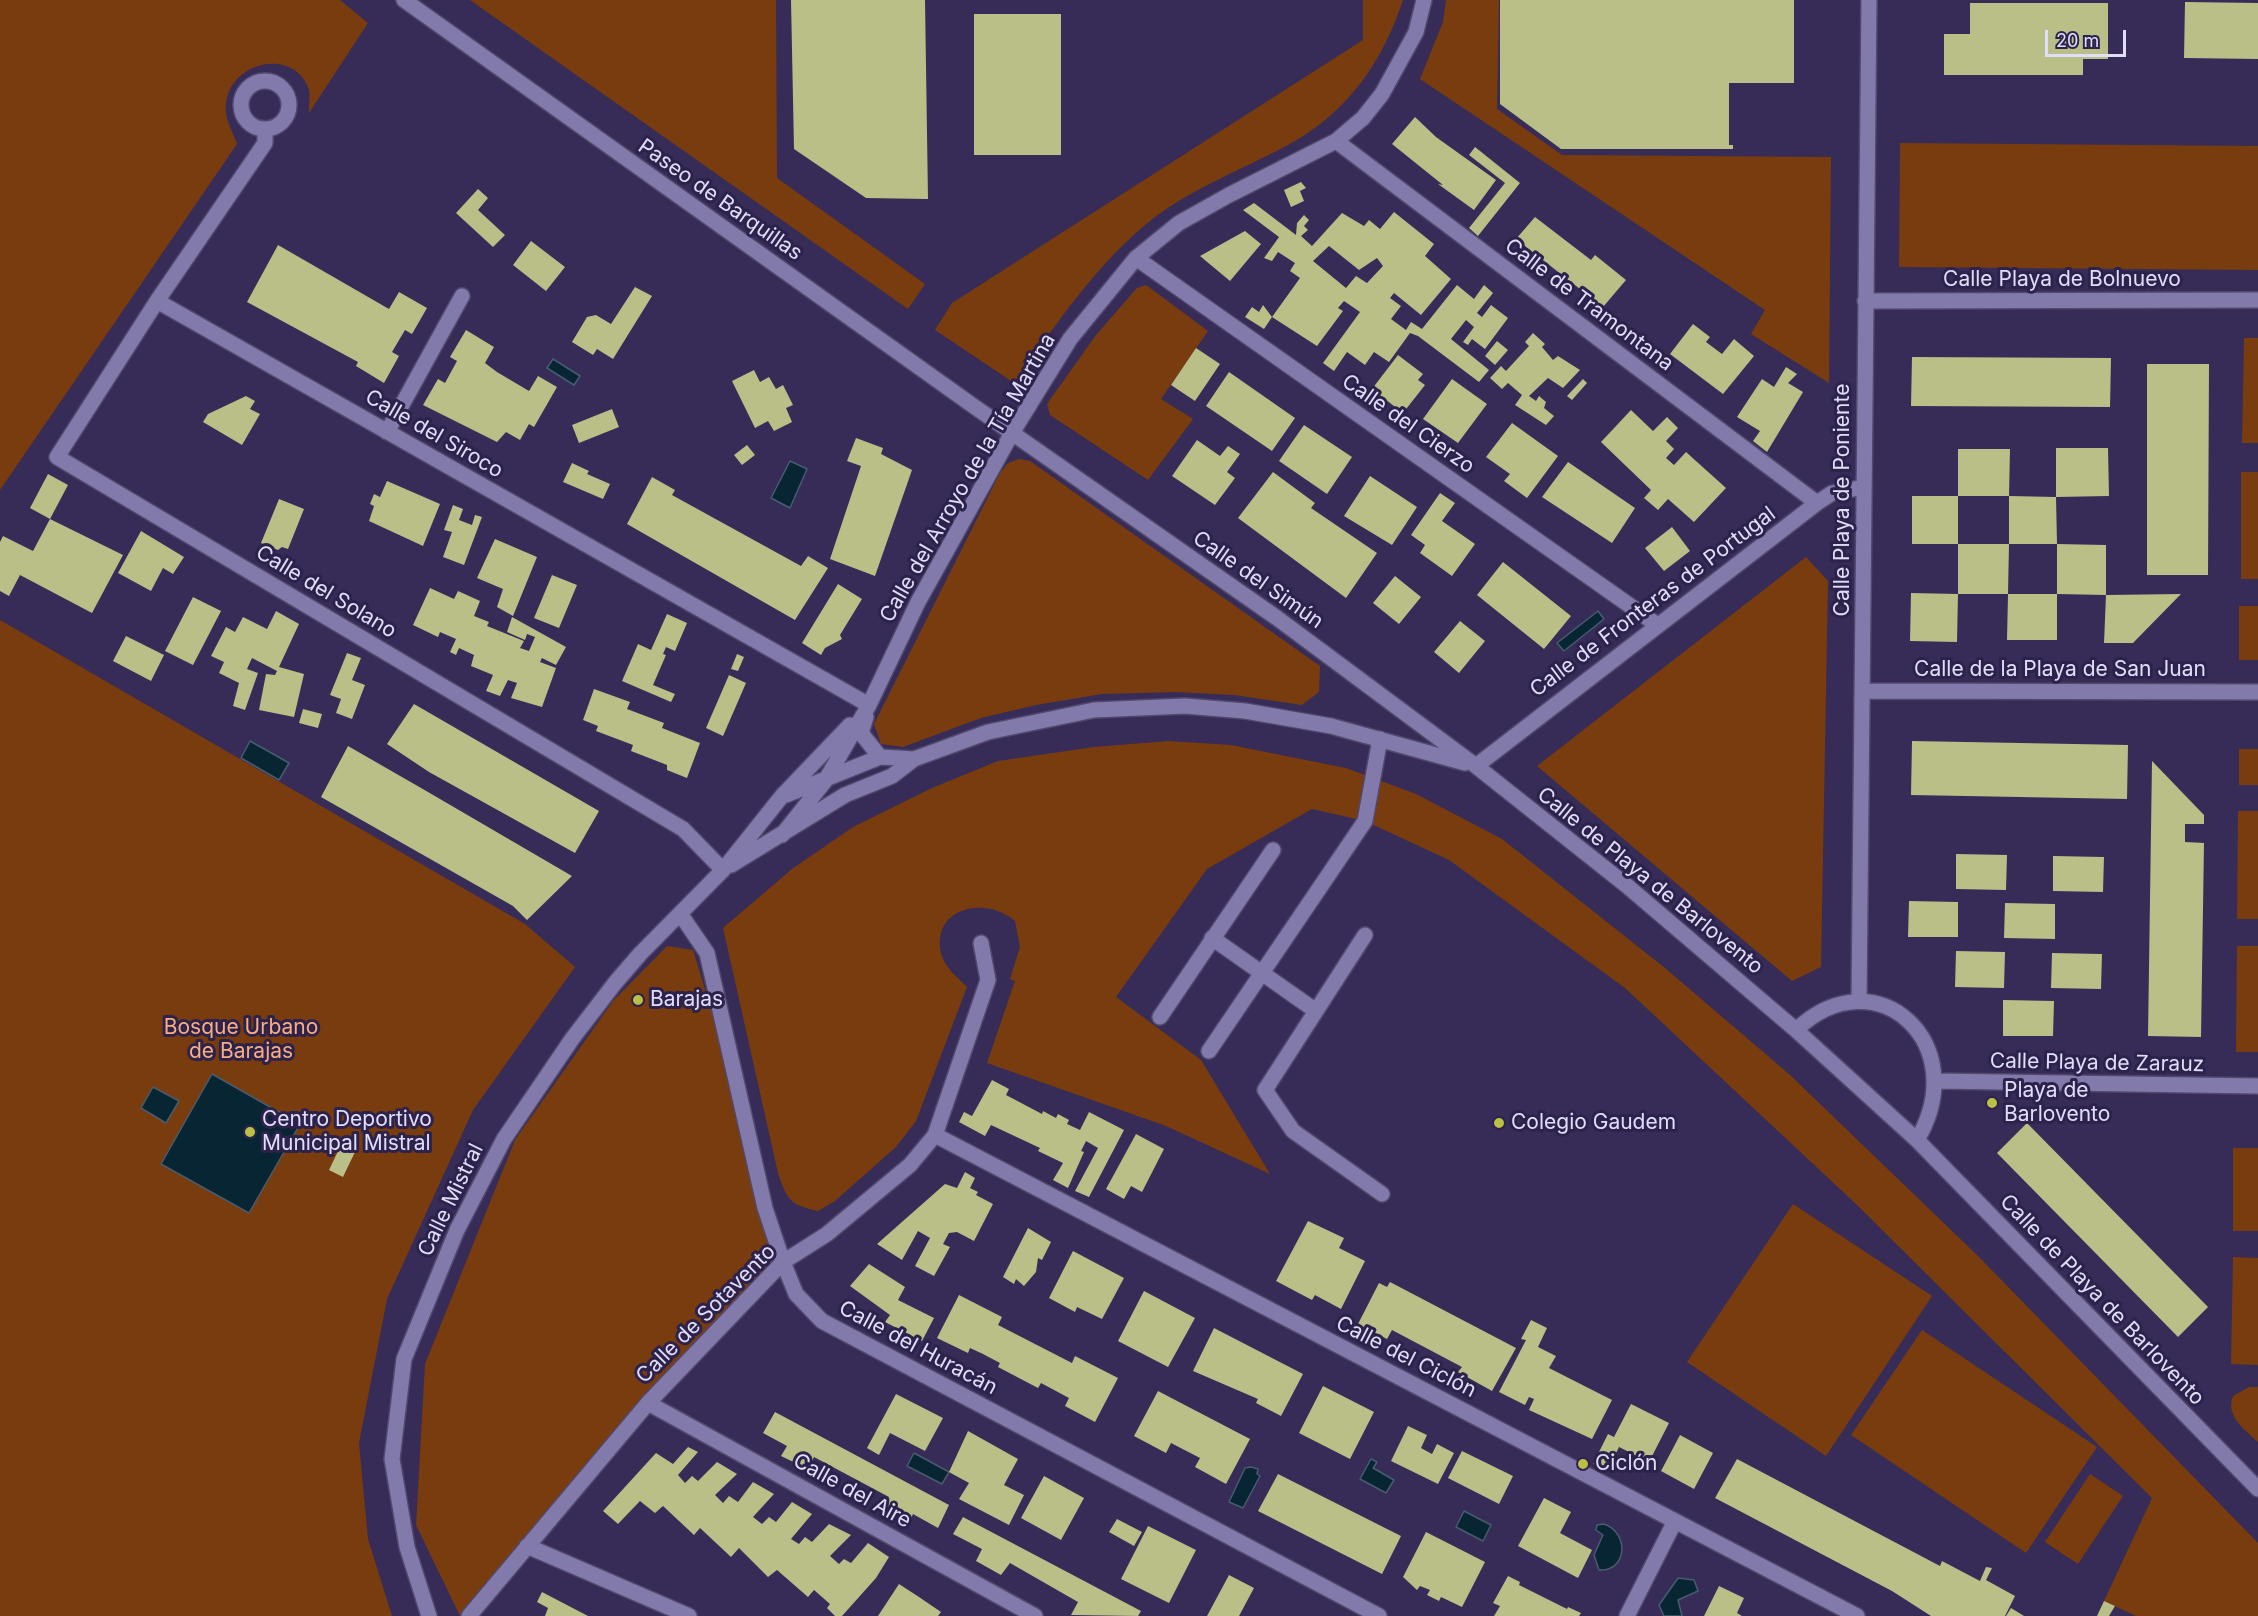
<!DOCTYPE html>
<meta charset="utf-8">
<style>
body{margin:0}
#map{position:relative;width:2258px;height:1616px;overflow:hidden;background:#362c57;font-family:Inter,sans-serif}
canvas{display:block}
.scale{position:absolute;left:2045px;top:30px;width:81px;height:27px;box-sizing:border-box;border:3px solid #e1def9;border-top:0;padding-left:8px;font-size:18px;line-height:21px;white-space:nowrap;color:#e1def9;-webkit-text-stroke:4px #2c224c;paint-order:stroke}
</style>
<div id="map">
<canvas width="2258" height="1616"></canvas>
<div class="scale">20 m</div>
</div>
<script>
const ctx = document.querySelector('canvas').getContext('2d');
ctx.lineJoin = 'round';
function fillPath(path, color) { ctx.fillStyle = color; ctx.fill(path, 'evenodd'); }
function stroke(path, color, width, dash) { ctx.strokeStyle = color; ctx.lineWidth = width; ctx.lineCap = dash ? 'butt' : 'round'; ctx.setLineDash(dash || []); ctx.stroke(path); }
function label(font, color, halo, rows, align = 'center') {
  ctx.font = font + ' Inter,sans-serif'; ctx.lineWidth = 6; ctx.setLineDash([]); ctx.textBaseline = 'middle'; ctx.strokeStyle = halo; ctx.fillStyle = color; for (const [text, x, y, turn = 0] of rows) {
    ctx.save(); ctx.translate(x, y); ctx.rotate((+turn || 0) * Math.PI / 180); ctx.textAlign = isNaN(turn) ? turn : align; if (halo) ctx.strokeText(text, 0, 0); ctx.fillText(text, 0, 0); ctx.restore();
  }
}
const green = new Path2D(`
 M0 0H340L368 23 309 113C309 107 310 96 309 90 294 44 221 63 226 113 227 123 234 135 237 144L0 490Z
 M470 0H776L777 178 925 284 908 309Z
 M1363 0H1403C1383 60 1351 108 1295 141 1249 167 1198 185 1155 217 1098 261 1056 325 1014 383L935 330 952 303 1363 40Z
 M1446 0H1499L1497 109 1562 155 1831 157 1829 383 1751 334 1765 310 1420 79 1443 22Z
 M1900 143 2258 146V270L1899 267Z
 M1146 285 1208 331 1161 399 1193 419 1148 480 1050 415 1047 404 1096 335 1137 288Z
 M2244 338H2258V443H2242Z
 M1019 459 1030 461 1320 666 1319 692 1302 705 1234 695 1176 692 1102 694 1036 705 981 718 903 747 881 744 874 724 1000 473 1008 463Z
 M2241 472H2258V579H2241Z
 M1806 557 1828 581 1821 967 1792 981 1537 766Z
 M2239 606H2258V660H2239Z
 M0 620 525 924 575 967 473 1110 387 1299 359 1443 368 1539 392 1616H0Z
 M1168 741 1231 745 1346 768 1416 794 1502 839 1665 968 1789 1074 1978 1256 2258 1543V1616H2136L2104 1601 2152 1498 1856 1204 1625 988 1449 860 1365 821 1312 809 1207 869 1116 997 1201 1060 1270 1174 1166 1126 987 1063 1015 981 1010 979 1020 947 1015 921C985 895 931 908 941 953 944 967 958 978 967 987L916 1121 896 1147 835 1201 818 1211C790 1205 787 1200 778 1173L723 928 792 869 853 827 932 788 998 761 1094 747Z
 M2239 749H2258V785H2239Z
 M2238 811H2258V919H2237Z
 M667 946 693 950 741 1108 783 1262 469 1616H460L416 1525 425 1364 515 1140 613 1001Z
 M2237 946H2258V1052H2236Z
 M2233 1148H2258V1231H2233Z
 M1793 1204 1932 1296 1826 1456 1687 1362Z
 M2233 1257 2258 1258V1365L2231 1364Z
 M1922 1330 2097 1447 2026 1553 1851 1435Z
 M2249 1387H2258V1442C2245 1430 2225 1416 2233 1396Z
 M2090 1474 2123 1496 2078 1564 2045 1542Z`);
const water = new Path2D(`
 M553 359 580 376 574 385 547 368Z
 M790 461 807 469 790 508 771 498Z
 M1598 611 1604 619 1564 651 1557 643Z
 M250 741 289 763 279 780 241 758Z
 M212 1074 300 1124 249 1213 161 1164Z
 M153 1087 179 1101 166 1123 141 1108Z
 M914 1453 949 1472 942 1484 907 1466Z
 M1371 1459 1377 1462 1373 1468 1394 1480 1386 1493 1360 1479Z
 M1251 1467 1258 1469 1257 1474 1260 1476 1243 1508 1229 1502 1245 1468Z
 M1464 1511 1491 1525 1483 1541 1456 1527Z
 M1604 1524C1630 1533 1627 1572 1599 1570L1594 1555 1603 1535 1596 1530 1597 1525Z
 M1678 1578 1694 1580 1698 1591 1678 1600 1682 1616H1664L1659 1605Z`);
const building = new Path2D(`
 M791 0H925L928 199 866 198 794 149Z
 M1500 0H1794V83H1729V145H1733V149H1561L1500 104Z
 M2185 2 2258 3V59L2184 58Z
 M1970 3H2108V59H2083V75H1944V34H1970Z
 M974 14H1061V155H974Z
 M1415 117 1436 137 1496 180 1474 210 1438 184 1443 185 1392 144Z
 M1475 147 1520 183 1478 236 1469 228 1505 183 1469 155Z
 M1301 182 1306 188 1300 191 1304 201 1291 207 1284 190Z
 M478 189 488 198 478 210 505 235 493 247 456 213Z
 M1254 203 1296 235 1297 223 1304 215 1309 220 1304 226 1308 230 1301 236 1312 246 1342 213 1364 226 1369 220 1380 229 1394 212 1434 244 1425 256 1451 279 1421 315 1394 293 1390 298 1401 306 1391 319 1406 330 1411 322 1422 329 1457 285 1474 299 1484 285 1493 293 1477 313 1482 317 1491 305 1508 318 1485 349 1472 339 1468 345 1463 342 1474 327 1466 320 1451 339 1489 370 1479 382 1418 336 1410 333 1389 362 1374 352 1365 365 1347 352 1334 371 1323 363 1360 312 1344 301 1338 308 1343 311 1317 346 1272 317 1264 329 1245 317 1252 307 1259 312 1263 305 1272 317 1300 278 1290 271 1295 263 1278 252 1272 261 1264 258 1279 237 1243 210ZM1329 246 1359 270 1377 258 1383 266 1367 283 1356 276 1346 288 1313 261Z
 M1535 217 1591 260 1595 255 1626 280 1603 307 1516 239Z
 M1245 231 1261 244 1230 281 1200 256Z
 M531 241 565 267 546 291 513 265Z
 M278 245 389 309 399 292 427 308 412 334 405 330 392 352 399 356 384 383 356 366 358 362 247 302Z
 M635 287 652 296 613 359 597 349 593 355 572 342 587 317 596 315 611 324Z
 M1693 324 1710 337 1706 342 1722 354 1734 339 1754 356 1723 394 1670 354Z
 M466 330 494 347 485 363 497 372 529 391 538 376 557 387 534 427 529 424 520 440 506 432 497 442 423 405 438 379 445 383 457 361 450 357Z
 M1533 333 1545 344 1542 347 1553 360 1558 356 1580 370 1563 388 1548 378 1529 396 1536 401 1539 396 1546 402 1544 408 1554 416 1546 425 1515 405 1522 395 1508 383 1502 389 1490 378 1501 366 1506 371 1529 346 1525 342Z
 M1497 341 1508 350 1495 365 1485 356Z
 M1196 348 1220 364 1195 401 1171 385Z
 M1398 355 1423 374 1418 380 1425 385 1403 413 1372 389Z
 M1912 357 2111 358 2110 407 1911 406Z
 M2147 364H2209L2208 575H2147Z
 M1786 367 1797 374 1788 383 1803 392 1767 452 1753 441 1760 431 1737 417 1762 379 1774 387Z
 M754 370 760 382 769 377 776 389 783 385 793 405 786 408 792 422 774 431 768 421 755 428 732 381Z
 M1229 372 1295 418 1272 451 1206 406Z
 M1452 379 1487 404 1458 443 1423 419Z
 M1583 379 1587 383 1572 400 1567 396Z
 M246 396 255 401 250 409 260 414 242 445 203 422 208 414Z
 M612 409 619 427 579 443 572 425Z
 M1631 410 1653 431 1667 417 1678 428 1666 441 1674 449 1666 458 1674 465 1686 452 1726 488 1694 522 1668 499 1658 510 1644 498 1651 490 1601 442Z
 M1512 423 1558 456 1527 498 1504 481 1510 474 1486 457Z
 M1304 425 1352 457 1327 494 1279 461Z
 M856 438 883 448 881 454 912 470 875 576 830 559 861 466 847 461Z
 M1197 440 1220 456 1228 446 1240 454 1227 472 1235 478 1215 505 1172 476Z
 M747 445 755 455 742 465 734 455Z
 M2056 448H2108L2109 496 2056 497Z
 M1958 449H2010L2009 496H1958V544H2009L2008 594H1958V544H1912V496H1958Z
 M1568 462 1635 508 1612 543 1542 497Z
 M572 463 589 471 587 474 610 484 603 499 563 482Z
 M1273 472 1315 503 1311 508 1377 553 1346 598 1238 518Z
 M48 474 68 485 50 519 123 555 92 613 20 575 9 596 0 591V542L3 536 33 551 50 519 30 508Z
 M1370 476 1417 507 1392 545 1344 516Z
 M652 477 675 490 672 495 801 566 808 556 828 568 795 620 627 524Z
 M387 481 440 504 423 546 369 521 374 506 370 504 374 494 380 497Z
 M1440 493 1455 503 1442 521 1475 544 1452 576 1420 553 1425 545 1411 535Z
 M2009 496 2056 497 2057 544 2106 545V595L2181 594 2133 643H2104L2106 595 2057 594V544H2009Z
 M279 499 304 509 288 549 282 547 278 550 261 543Z
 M453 505 463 509 459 520 472 525 475 515 482 517 464 565 443 557 452 532 444 530Z
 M1672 527 1690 551 1664 571 1645 548Z
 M141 531 184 557 173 574 163 568 151 591 118 573Z
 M495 539 537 557 513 616 497 607 503 589 477 578Z
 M1503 562 1571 616 1544 649 1477 595Z
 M552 575 577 585 559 628 534 618Z
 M1395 576 1421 597 1399 624 1373 603Z
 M838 584 862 599 840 635 842 639 825 648 821 655 802 643Z
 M430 588 454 599 458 591 480 601 474 616 489 622 487 626 524 641 520 648 529 651 535 637 527 634 525 640 507 632 512 617 566 647 556 665 542 658 540 662 556 668 542 707 511 698 517 683 508 680 500 696 486 691 493 675 471 666 474 655 459 648 456 655 450 652 456 639 440 632 438 637 413 625Z
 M1911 593 1958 594 1957 642 1910 641Z
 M2008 594H2057V640H2007Z
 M193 597 221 611 193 665 165 651Z
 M276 611 299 624 279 667 304 674 294 717 259 710 266 674 275 675 277 671 252 658 247 669 258 673 245 710 233 706 239 683 219 673 224 662 211 656 226 627 235 632 243 617 267 629Z
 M667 614 687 623 675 651 666 647 663 654 666 655 653 685 675 694 671 702 622 681 638 644 651 650Z
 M1460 621 1485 641 1459 673 1434 652Z
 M126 636 164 655 151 681 113 661Z
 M347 653 361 658 352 680 365 685 352 719 336 713 341 699 330 695Z
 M737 654 744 657 738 671 731 669Z
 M729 675 746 683 723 736 706 728Z
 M594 689 630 702 627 709 664 723 662 728 700 743 687 778 667 770V765L631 751 633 745 596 731 598 726 583 720Z
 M414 704 599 811 575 853 429 772 387 744Z
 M303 709 322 714 318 728 299 723Z
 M1912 741 2128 745 2127 799 1911 795Z
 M348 746 428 792 572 876 527 920 513 906 321 797Z
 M2152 761 2204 815V824H2185V842L2204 843 2201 1037 2148 1036Z
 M1956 854 2007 855 2006 890 1956 889Z
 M2053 856 2104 857 2103 892 2053 891Z
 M1909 901 1958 902V937H1908Z
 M2005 903 2055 904V939L2004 938Z
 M1956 951 2005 952 2004 988 1955 987Z
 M2052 953 2102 954 2101 989 2051 988Z
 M2003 1000 2054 1001 2053 1036H2003Z
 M992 1080 1009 1089 1006 1095 1042 1114 1043 1111 1056 1118 1058 1114 1069 1120 1067 1124 1080 1130 1089 1112 1124 1130 1089 1197 1075 1191 1098 1148 1086 1141 1081 1151 1084 1152 1068 1188 1053 1180 1063 1163 1038 1151 1040 1148 991 1125 985 1136 959 1122 964 1112 972 1116Z
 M2027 1123 2208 1307 2178 1337 1997 1153Z
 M1136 1134 1164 1149 1142 1192 1131 1186 1124 1199 1106 1189Z
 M341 1145 355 1152 343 1177 329 1170Z
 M965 1172 975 1178 970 1188 978 1192 976 1195 993 1204 974 1241 957 1232 949 1233 943 1244 950 1247 934 1276 915 1266 930 1238 918 1231 902 1260 877 1244 945 1184 957 1188Z
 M1308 1221 1344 1238 1339 1248 1365 1261 1341 1309 1315 1295 1312 1300 1276 1281Z
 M1028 1228 1051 1242 1042 1260 1038 1258 1036 1272 1024 1286 1016 1279 1014 1284 1003 1277Z
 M1073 1251 1124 1278 1102 1319 1077 1307 1075 1312 1049 1298Z
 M869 1264 905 1287 898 1300 934 1318 922 1341 885 1322 890 1315 850 1286Z
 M1390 1282 1516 1348 1492 1391 1458 1372 1462 1367 1392 1330 1387 1339 1358 1324 1379 1283 1387 1287Z
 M1144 1291 1195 1318 1168 1367 1118 1341Z
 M959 1295 1002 1317 998 1325 1072 1363 1075 1356 1118 1378 1095 1422 1065 1406 1069 1398 1041 1383 1038 1388 998 1367 1000 1363 983 1354 970 1348 968 1353 937 1338Z
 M1531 1320 1547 1328 1538 1347 1556 1356 1549 1368 1612 1400 1592 1439 1529 1410 1534 1399 1529 1397 1525 1405 1499 1392 1526 1340 1521 1339Z
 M1214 1328 1303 1374 1281 1416 1256 1403 1258 1399 1193 1371Z
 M1323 1386 1374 1412 1350 1459 1299 1433Z
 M1158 1391 1250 1439 1226 1484 1195 1467 1200 1458 1171 1443 1166 1453 1134 1436Z
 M896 1394 943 1418 925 1451 890 1433 879 1455 867 1448Z
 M1631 1404 1669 1423 1649 1462 1619 1447 1607 1471 1593 1464 1608 1434 1614 1437Z
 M775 1412 949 1505 938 1528 913 1514 908 1525 893 1518 882 1510 889 1497 814 1457 808 1469 781 1456 787 1446 763 1433Z
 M1408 1426 1427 1435 1421 1448 1432 1454 1437 1444 1454 1453 1438 1484 1391 1461Z
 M968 1431 1018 1459 1004 1485 1024 1495 1009 1525 959 1499 969 1483 949 1472Z
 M1680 1435 1713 1453 1694 1489 1661 1471Z
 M688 1447 698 1452 678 1475 685 1483 692 1476 698 1481 717 1462 737 1474 715 1495 723 1503 729 1496 738 1502 753 1482 774 1494 753 1517 762 1524 769 1517 776 1522 792 1502 812 1514 791 1539 799 1544 805 1537 812 1542 829 1524 851 1535 830 1556 839 1564 844 1559 851 1563 868 1543 889 1557 876 1578 842 1616H835L827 1608 830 1604 814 1590 808 1597 777 1570 768 1577 739 1548 731 1557 700 1528 694 1535 663 1506 655 1513 640 1501 618 1524 603 1511 656 1453 673 1464Z
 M1462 1451 1513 1476 1499 1504 1448 1478Z
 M1737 1459 1940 1566 1942 1561 1980 1581 1986 1567 1992 1568 1986 1580 2015 1596 2005 1616H1931L1892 1591 1715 1498Z
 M1278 1474 1401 1536 1382 1574 1258 1511Z
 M1044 1476 1084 1498 1061 1540 1021 1518Z
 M1544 1498 1571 1512 1560 1533 1592 1550 1578 1578 1518 1546Z
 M963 1517 1141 1611 1138 1616 1071 1615 1078 1602 1010 1563 1001 1575 976 1561 982 1549 953 1534Z
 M1117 1519 1142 1532 1134 1546 1109 1532Z
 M1148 1526 1196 1550 1169 1603 1121 1579Z
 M1426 1532 1485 1562 1462 1607 1441 1597 1439 1601 1427 1595 1430 1590 1420 1586 1417 1590 1403 1577Z
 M1229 1575 1254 1588 1239 1616H1207Z
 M1508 1576 1520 1582 1519 1585 1567 1609 1568 1607 1581 1613 1579 1616H1494L1500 1606 1493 1603Z
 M899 1584 919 1597 941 1612 938 1616H878Z
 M1719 1586 1744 1598 1737 1613 1742 1616H1704Z
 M542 1592 588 1616H545L548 1608 537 1602Z
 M2104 1601 2115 1606 2109 1616H2097Z
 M2011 1608 2024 1616H2006Z`);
const minor = new Path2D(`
 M404 0 972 405 1277 618 1476 766 1626 885 1796 1030 1917 1140 2258 1489
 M241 105a24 24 0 1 1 48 0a24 24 0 1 1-48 0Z
 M265 129V143L157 301 57 457 683 829 723 870
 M1336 141 1817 503
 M1136 258 1656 624
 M157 301 869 705
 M1865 301 2258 300
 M387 432 462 296
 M1863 691 2258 692
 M866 717 861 733 880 757 914 759
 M1476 766 1817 503 1832 493 1864 487
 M786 795 880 757
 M782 835 825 781 869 705 918 602 1012 433 1070 339 1136 258 1179 223 1229 195 1336 141 1363 118 1382 94 1416 32 1424 0
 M731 865 845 795 892 776 914 759 988 732 1094 710 1185 706 1245 711 1331 726 1465 763
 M681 915 707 953 765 1208 783 1262 796 1294 822 1321 1379 1616
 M1365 935 1265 1090 1293 1131 1382 1194
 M1212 938 1316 1011
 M1859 1001 1869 0
 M1160 1017 1273 850
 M1796 1030C1876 954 1974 1044 1917 1140
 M1209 1051 1365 821 1380 739
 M1936 1081 2258 1086
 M935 1135 1857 1616
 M648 1403 1035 1616
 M527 1546 689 1616
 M429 1616 407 1547 392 1459 404 1359 457 1230 504 1139 572 1039 615 983 640 954 723 870 782 796 850 725
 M469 1616 648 1403 783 1262 827 1234 910 1165 935 1135 988 980 981 943
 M1627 1616 1675 1521`);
const markers = [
 [638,1000,6,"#bac045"],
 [1992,1103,6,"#bac045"],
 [1499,1123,6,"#bac045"],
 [250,1132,6,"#bac045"],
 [1583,1464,6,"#bac045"]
];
const streetNames = [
 ["Paseo de Barquillas",720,200,35],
 ["Calle Playa de Bolnuevo",2062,280],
 ["Calle de Tramontana",1589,305,37],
 ["Calle del Cierzo",1408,424,35],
 ["Calle del Siroco",434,434,30],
 ["Calle del Arroyo de la Tía Martina",968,478,-60],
 ["Calle Playa de Poniente",1843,500,-90],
 ["Calle del Simún",1258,580,35],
 ["Calle del Solano",326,592,31],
 ["Calle de Fronteras de Portugal",1653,602,-37],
 ["Calle de la Playa de San Juan",2060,670],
 ["Calle de Playa de Barlovento",1650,881,39],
 ["Calle Playa de Zarauz",2097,1063,1],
 ["Calle Mistral",451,1200,-64],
 ["Calle de Playa de Barlovento",2102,1300,46],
 ["Calle de Sotavento",706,1314,-45],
 ["Calle del Huracán",918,1348,28],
 ["Calle del Ciclón",1406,1357,27],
 ["Calle del Aire",852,1491,29]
];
const poiNames = [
 ["Barajas",650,1000],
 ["Playa de",2004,1091],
 ["Barlovento",2004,1115],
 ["Centro Deportivo",262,1120],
 ["Municipal Mistral",262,1144],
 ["Colegio Gaudem",1511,1123],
 ["Ciclón",1595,1464]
];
const parkNames = [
 ["Bosque Urbano",241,1028],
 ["de Barajas",241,1052]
];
fillPath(green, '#793c0e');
fillPath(water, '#072532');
stroke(water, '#485c6e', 1.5);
fillPath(building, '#babf87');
stroke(minor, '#51486c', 18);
stroke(minor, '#837aac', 15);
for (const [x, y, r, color] of markers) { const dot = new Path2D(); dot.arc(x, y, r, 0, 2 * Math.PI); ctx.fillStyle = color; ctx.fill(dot); stroke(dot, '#2c224c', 2); }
label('21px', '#e1def9', '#2c224c', streetNames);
label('21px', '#e1def9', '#2c224c', poiNames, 'left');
label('21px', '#faad7e', '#2c224c', parkNames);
</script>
